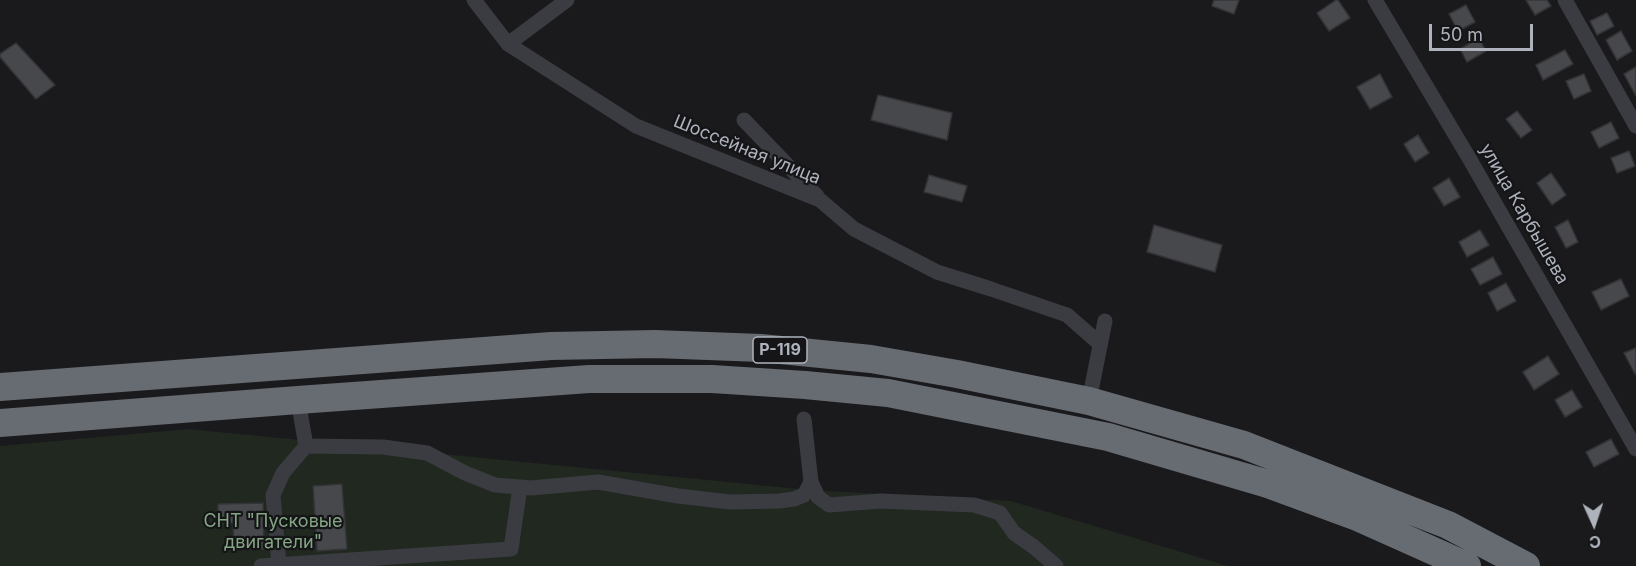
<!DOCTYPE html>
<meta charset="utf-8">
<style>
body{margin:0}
#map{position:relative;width:1636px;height:566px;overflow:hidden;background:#1a1a1c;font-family:Inter,sans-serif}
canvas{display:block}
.north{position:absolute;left:1564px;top:494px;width:60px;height:60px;-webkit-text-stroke:4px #151517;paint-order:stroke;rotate:177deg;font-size:16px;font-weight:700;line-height:24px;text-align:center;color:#adb2bc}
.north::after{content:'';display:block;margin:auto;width:21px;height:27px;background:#adb2bc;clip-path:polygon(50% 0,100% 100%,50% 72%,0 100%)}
.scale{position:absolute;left:1429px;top:24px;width:104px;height:27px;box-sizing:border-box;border:3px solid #adb2bc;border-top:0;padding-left:8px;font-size:18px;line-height:21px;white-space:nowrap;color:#adb2bc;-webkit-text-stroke:4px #151517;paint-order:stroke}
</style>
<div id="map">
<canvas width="1636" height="566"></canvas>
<div class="north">С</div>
<div class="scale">50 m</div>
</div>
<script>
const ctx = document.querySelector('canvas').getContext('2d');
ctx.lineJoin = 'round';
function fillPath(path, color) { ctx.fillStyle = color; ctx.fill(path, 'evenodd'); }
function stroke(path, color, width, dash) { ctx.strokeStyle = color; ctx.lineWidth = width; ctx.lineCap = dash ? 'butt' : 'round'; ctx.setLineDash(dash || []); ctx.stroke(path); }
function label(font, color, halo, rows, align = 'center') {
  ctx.font = font + ' Inter,sans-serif'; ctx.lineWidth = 4.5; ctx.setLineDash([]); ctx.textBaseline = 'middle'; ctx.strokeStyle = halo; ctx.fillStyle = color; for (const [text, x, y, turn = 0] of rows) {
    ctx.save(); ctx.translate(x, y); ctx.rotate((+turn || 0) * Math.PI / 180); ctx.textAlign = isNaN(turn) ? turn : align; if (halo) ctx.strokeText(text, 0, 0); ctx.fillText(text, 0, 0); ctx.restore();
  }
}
const green = new Path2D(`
 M188 429 809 490 1011 501 1228 566H0V446Z`);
const building = new Path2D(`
 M1214 0H1239L1234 14 1212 6Z
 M1336 0H1338L1350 18 1329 31 1317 13Z
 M1526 0H1547L1551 6 1535 15Z
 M1466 5 1475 22 1458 31 1449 14Z
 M1607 13 1614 26 1597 35 1590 21Z
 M1621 31 1632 51 1617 60 1606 40Z
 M1479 38 1486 51 1467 62 1460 49Z
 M16 43 55 85 36 99 0 57V54Z
 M1565 50 1573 64 1543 80 1536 65Z
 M1636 67V96L1624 74Z
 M1380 74 1392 97 1370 109 1357 87Z
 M1584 74 1591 91 1574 99 1566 81Z
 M878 95 952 113 947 140 871 120Z
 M1517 111 1532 130 1521 138 1506 119Z
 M1611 122 1619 138 1599 148 1591 132Z
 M1418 135 1429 153 1415 162 1404 144Z
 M1629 151 1635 166 1617 173 1611 158Z
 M1551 173 1566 195 1552 205 1537 183Z
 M929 175 967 186 962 202 924 192Z
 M1449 178 1460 197 1444 206 1433 188Z
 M1568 220 1578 242 1566 248 1555 227Z
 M1154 225 1222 245 1215 272 1147 252Z
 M1480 230 1489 245 1467 257 1459 242Z
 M1493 257 1502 274 1480 285 1471 269Z
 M1621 279 1629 296 1601 310 1592 292Z
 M1506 283 1516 301 1497 311 1488 293Z
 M1636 348V373L1635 374 1624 353Z
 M1548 356 1559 374 1534 390 1523 372Z
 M1572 390 1582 407 1565 417 1555 400Z
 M1611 439 1619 454 1594 467 1586 452Z
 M342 484 347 549 317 551 313 486Z
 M263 503 264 549H234L233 523H218V504Z`);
const street = new Path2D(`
 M474 0 508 44 636 126 820 200 854 229 937 272 991 289 1067 315 1099 343
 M1375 0 1469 158 1636 449
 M1565 0 1636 126
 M508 44 567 0
 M744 120 817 196
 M298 400 306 446 383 447 427 453 465 473 495 485 531 488 598 482 678 496 730 502 780 501 794 499 804 495 811 482
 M1089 401 1105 321
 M804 419 811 482 818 497 829 505 881 501 974 505 1000 513 1014 533 1034 547 1056 566
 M279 565 273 495 283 473 306 446
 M261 566 511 549 520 487`);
const highway = new Path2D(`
 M0 387 551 346 655 344 761 348 871 359 957 374 1089 401 1244 445 1448 525 1526 566
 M0 423 298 400 589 379H712L805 385 888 393 1108 437 1268 484 1355 516 1467 566`);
const shields = [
 [780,350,54]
];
const shieldNames = [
 ["Р-119",780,350]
];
const streetNames = [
 ["Шоссейная улица",747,150,22],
 ["улица Карбышева",1524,214,60]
];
const parkNames = [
 ["СНТ \"Пусковые",273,522],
 ["двигатели\"",273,543]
];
fillPath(green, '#202820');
fillPath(building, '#47484c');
stroke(building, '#343438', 1.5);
stroke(street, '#3b3c41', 15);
stroke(highway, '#676b72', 28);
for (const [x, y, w] of shields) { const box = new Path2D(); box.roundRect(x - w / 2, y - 13, w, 26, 4.5); ctx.fillStyle = '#151517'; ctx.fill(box); stroke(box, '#adb2bc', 1.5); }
label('bold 16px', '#adb2bc', null, shieldNames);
label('18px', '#adb2bc', '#151517', streetNames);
label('18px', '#85a684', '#151517', parkNames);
</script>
